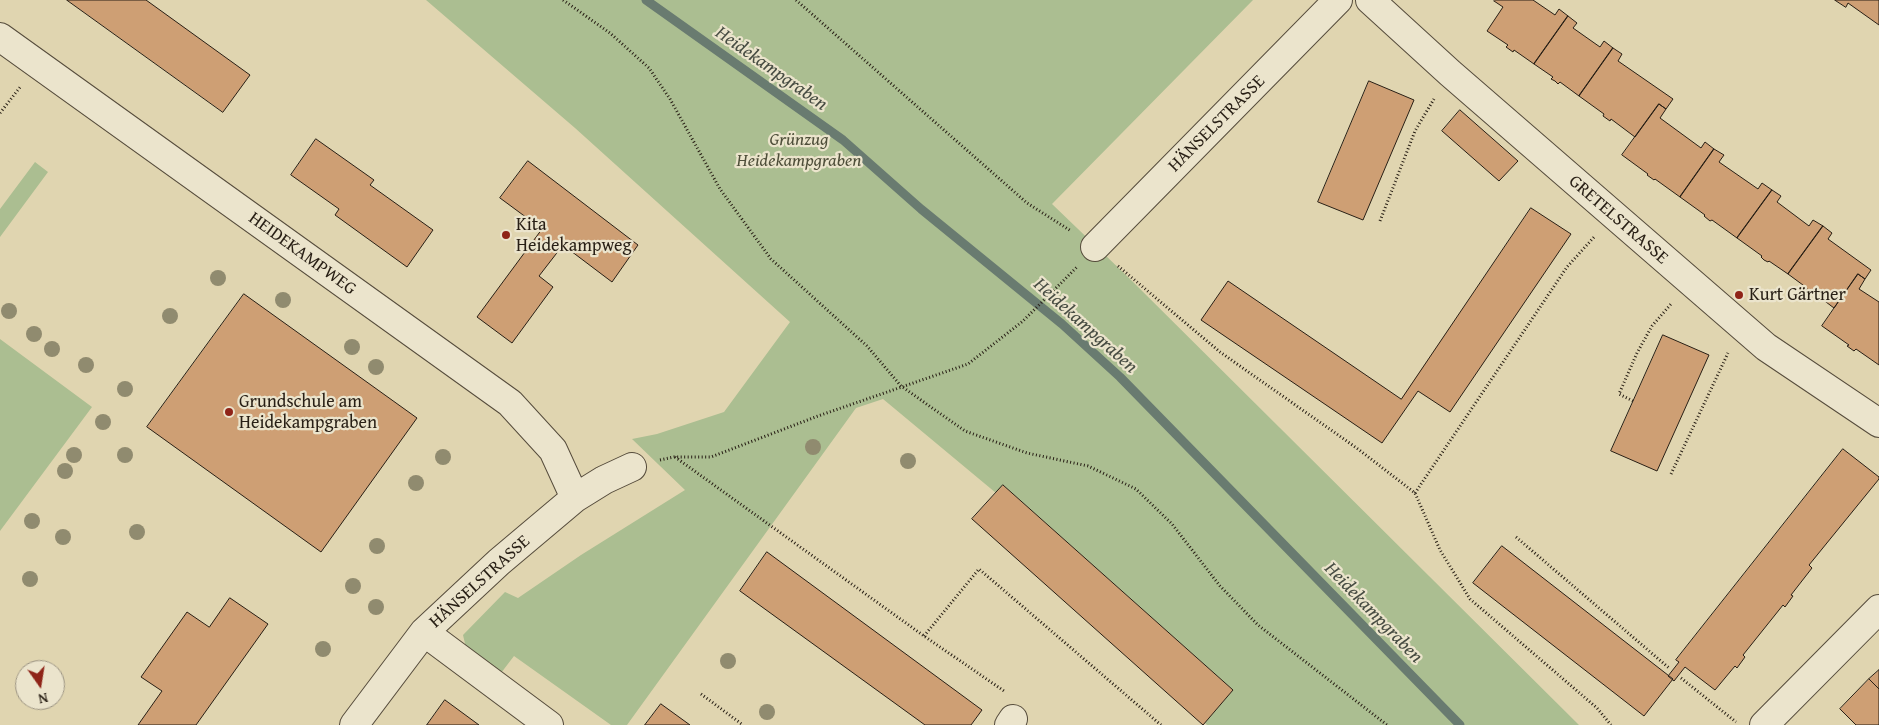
<!DOCTYPE html>
<meta charset="utf-8">
<style>
body{margin:0}
#map{position:relative;width:1879px;height:725px;overflow:hidden;background:#e0d5b0;font-family:"Gentium Book Plus",serif}
canvas{display:block}
.north{position:absolute;left:15px;top:660px;width:50px;height:50px;box-sizing:border-box;background:#ebe4cc;border:1px solid #9d9583;border-radius:50%;rotate:167deg;font-size:14px;font-weight:700;line-height:20px;text-align:center;color:#281f15}
.north::after{content:'';display:block;margin:auto;width:18px;height:22px;background:#8f2418;clip-path:polygon(50% 0,100% 100%,50% 72%,0 100%)}
</style>
<div id="map">
<canvas width="1879" height="725"></canvas>
<div class="north">N</div>
</div>
<script>
const ctx = document.querySelector('canvas').getContext('2d');
ctx.lineJoin = 'round';
function fillPath(path, color) { ctx.fillStyle = color; ctx.fill(path, 'evenodd'); }
function stroke(path, color, width, dash) { ctx.strokeStyle = color; ctx.lineWidth = width; ctx.lineCap = dash ? 'butt' : 'round'; ctx.setLineDash(dash || []); ctx.stroke(path); }
function label(font, color, halo, rows, align = 'center') {
  ctx.font = font + ' "Gentium Book Plus",serif'; ctx.lineWidth = 4.5; ctx.setLineDash([]); ctx.textBaseline = 'middle'; ctx.strokeStyle = halo; ctx.fillStyle = color; for (const [text, x, y, turn = 0] of rows) {
    ctx.save(); ctx.translate(x, y); ctx.rotate((+turn || 0) * Math.PI / 180); ctx.textAlign = isNaN(turn) ? turn : align; if (halo) ctx.strokeText(text, 0, 0); ctx.fillText(text, 0, 0); ctx.restore();
  }
}
const green = new Path2D(`
 M426 0H1253L1052 204 1129 278 1579 725H1207L1205 723 1233 690 1003 485 996 493 883 399 856 408 627 725H611L514 656 501 673 466 648 463 635 505 592 518 598 581 555 685 490 632 439 657 434 724 412 790 322 575 128Z
 M35 162 48 172 0 237V209Z
 M0 339 92 407 0 531Z`);
const stream = new Path2D(`
 M646 0 843 140 921 209 1062 324 1120 377 1460 725`);
const building = new Path2D(`
 M67 0H146L250 75 223 112Z
 M1495 0H1533L1555 15 1559 9 1568 16 1534 64 1514 50 1513 52 1506 47 1508 45 1487 31 1503 7 1494 1Z
 M1835 0H1879V25L1848 3 1846 7Z
 M1568 16 1577 23 1573 28 1600 47 1604 41 1613 48 1579 96 1560 82 1558 84 1555 81 1551 79 1553 77 1534 64Z
 M1613 48 1622 54 1618 61 1673 99 1666 109 1659 104 1635 137 1611 119 1610 121 1603 116 1604 114 1579 96Z
 M1369 81 1414 100 1363 220 1318 202Z
 M1659 104 1666 109 1660 118 1701 148 1705 142 1714 149 1680 197 1655 179 1654 180 1647 175 1648 174 1622 155Z
 M1460 110 1518 161 1499 181 1442 131Z
 M316 139 374 180 370 185 433 230 407 267 335 215 339 209 291 175Z
 M1714 149 1724 155 1719 162 1758 189 1762 183 1772 190 1737 238 1712 220 1710 221 1704 216 1705 215 1680 197Z
 M528 161 638 245 612 282 563 245 539 276 553 287 512 343 477 317 542 229 500 198Z
 M1772 190 1781 196 1777 202 1809 226 1813 220 1823 226 1788 274 1769 261 1768 262 1764 260 1761 257 1762 256 1737 238Z
 M1531 208 1571 234 1450 412 1418 391 1382 443 1201 320 1228 281 1401 399Z
 M1823 226 1832 233 1828 239 1871 270 1865 279 1858 274 1834 308 1814 293 1813 295 1806 290 1807 288 1788 274Z
 M1858 274 1865 279 1859 289 1879 302V365L1856 349 1854 351 1847 346 1849 345 1822 326Z
 M244 294 417 418 321 552 147 427Z
 M1663 335 1709 355 1657 471 1611 451Z
 M1843 449 1879 477V479L1809 565 1812 568 1791 595 1793 596 1785 607 1783 605 1743 655 1745 657 1737 668 1735 666 1715 690 1685 667 1674 681 1668 676 1679 662 1676 660Z
 M1003 485 1233 690 1203 725 972 519Z
 M1502 546 1673 679 1644 716 1473 583Z
 M767 552 982 710 971 725H925L740 591Z
 M230 598 268 624 196 725H138L162 691 141 677 187 612 209 627Z
 M1879 670V689L1869 679Z
 M1869 679 1879 689V725H1856L1840 709Z
 M445 700 479 725H427Z
 M661 704 690 725H645Z`);
const path = new Path2D(`
 M563 0 610 33 649 68 670 99 720 189 771 259 867 346 901 386 965 431 1027 453 1088 466 1136 489 1172 524 1220 586 1258 625 1387 725
 M796 0 1027 203 1071 231
 M0 113 21 86
 M1380 221 1415 131 1434 99
 M1118 266 1220 352 1358 449 1415 493 1440 550 1470 599 1597 708 1611 725
 M1633 401 1619 394 1637 353 1652 326 1671 304
 M675 457 924 636 1004 691
 M660 460 674 457H711L818 416 968 364 1023 321 1077 267
 M1671 474 1728 353
 M1415 493 1567 267 1595 236
 M1516 537 1669 668
 M924 636 979 569 1161 725
 M1681 678 1736 722
 M701 694 743 725`);
const minor = new Path2D(`
 M1370 0 1450 73 1766 347 1879 423
 M0 37 510 403 553 450 575 498
 M1095 247 1338 0
 M424 632 549 725
 M354 725 424 632 499 562 575 498 604 480 632 467
 M1009 725 1013 719
 M1764 725 1879 609`);
const trees = [
 [218,278],
 [283,300],
 [9,311],
 [170,316],
 [34,334],
 [352,347],
 [52,349],
 [86,365],
 [376,367],
 [125,389],
 [103,422],
 [813,447],
 [74,455],
 [125,455],
 [443,457],
 [908,461],
 [65,471],
 [416,483],
 [32,521],
 [137,532],
 [63,537],
 [377,546],
 [30,579],
 [353,586],
 [376,607],
 [323,649],
 [728,661],
 [767,712]
];
const markers = [
 [506,235,5,"#8f2418"],
 [1739,295,5,"#8f2418"],
 [229,412,5,"#8f2418"]
];
const streetNames = [
 ["HÄNSELSTRASSE",1217,124,-45],
 ["GRETELSTRASSE",1618,220,41],
 ["HEIDEKAMPWEG",302,254,36],
 ["HÄNSELSTRASSE",480,582,-42]
];
const parkNames = [
 ["Grünzug",799,140],
 ["Heidekampgraben",799,161]
];
const poiNames = [
 ["Kita",516,225],
 ["Heidekampweg",516,246],
 ["Kurt Gärtner",1749,295],
 ["Grundschule am",239,402],
 ["Heidekampgraben",239,423]
];
const waterNames = [
 ["Heidekampgraben",771,69,35],
 ["Heidekampgraben",1085,326,42],
 ["Heidekampgraben",1373,613,46]
];
fillPath(green, '#abbe91');
stroke(stream, '#697b70', 9);
fillPath(building, '#ce9f74');
stroke(building, '#281f15', 1);
stroke(minor, '#564c3c', 30);
stroke(path, '#281f15', 3, [1, 2.5]);
stroke(minor, '#ebe4cc', 28);
ctx.fillStyle = '#908b6f';
for (const [x, y] of trees) { ctx.beginPath(); ctx.arc(x, y, 8, 0, 2 * Math.PI); ctx.fill(); }
for (const [x, y, r, color] of markers) { const dot = new Path2D(); dot.arc(x, y, r, 0, 2 * Math.PI); ctx.fillStyle = color; ctx.fill(dot); stroke(dot, '#ebe4cc', 2); }
label('18px', '#281f15', '#ebe4cc', streetNames);
label('italic 18px', '#4f4f3a', '#ebe4cc', parkNames);
label('18px', '#281f15', '#ebe4cc', poiNames, 'left');
label('italic 19px', '#484d43', '#ebe4cc', waterNames);
</script>
